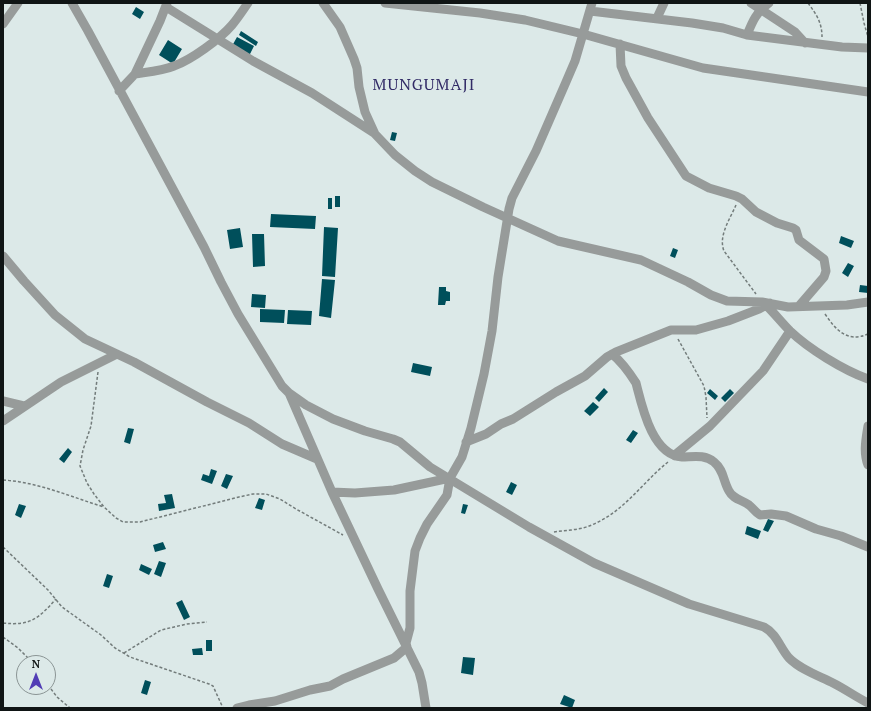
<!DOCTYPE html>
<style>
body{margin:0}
#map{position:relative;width:871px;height:711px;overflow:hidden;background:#dce9e8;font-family:"PT Serif",serif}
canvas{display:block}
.frame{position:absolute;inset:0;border:4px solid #101515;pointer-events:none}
.north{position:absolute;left:16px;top:655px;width:40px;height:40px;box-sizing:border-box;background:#dce9e8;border:1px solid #8a9494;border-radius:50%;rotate:0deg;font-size:11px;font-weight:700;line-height:16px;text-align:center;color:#101515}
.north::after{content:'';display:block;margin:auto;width:14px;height:18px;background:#513db5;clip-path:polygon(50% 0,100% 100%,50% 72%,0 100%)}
</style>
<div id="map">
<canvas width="871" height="711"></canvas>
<div class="frame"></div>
<div class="north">N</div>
</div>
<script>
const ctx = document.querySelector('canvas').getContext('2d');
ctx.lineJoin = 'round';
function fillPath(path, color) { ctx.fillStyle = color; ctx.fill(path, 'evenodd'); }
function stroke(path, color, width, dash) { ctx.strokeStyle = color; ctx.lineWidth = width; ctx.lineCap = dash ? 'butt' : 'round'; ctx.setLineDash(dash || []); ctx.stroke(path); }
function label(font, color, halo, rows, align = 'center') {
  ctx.font = font + ' "PT Serif",serif'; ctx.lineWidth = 4; ctx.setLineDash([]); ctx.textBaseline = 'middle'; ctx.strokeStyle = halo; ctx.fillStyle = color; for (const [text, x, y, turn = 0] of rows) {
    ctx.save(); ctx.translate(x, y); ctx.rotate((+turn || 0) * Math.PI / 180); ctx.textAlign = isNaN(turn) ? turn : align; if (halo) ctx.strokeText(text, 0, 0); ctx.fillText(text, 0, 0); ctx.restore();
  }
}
const building = new Path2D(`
 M136 7 144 12 140 19 132 14Z
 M241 31 258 42 256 46 239 35Z
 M237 37 254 46 249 56 232 46Z
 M168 40 182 49 173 64 159 55Z
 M392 132 397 133 395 141 390 140Z
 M335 196H340V207H335Z
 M328 198H332V209H328Z
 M271 214 316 216 315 229 270 227Z
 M324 227 338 228 335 277 322 276Z
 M240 228 243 247 230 249 227 230Z
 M252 234H264L265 266 253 267Z
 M841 236 854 241 851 248 839 243Z
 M673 248 678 250 675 258 670 256Z
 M848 263 854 266 848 277 842 273Z
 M322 279 335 280 331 318 319 316Z
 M860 285 868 286V293L859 292Z
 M439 287H446V291L450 292V301H446L445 305H438Z
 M252 294 266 295 265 308 251 307Z
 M260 309 285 310 284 323 260 322Z
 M288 310 312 311 311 325 287 324Z
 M413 363 432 367 430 376 411 372Z
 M604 388 608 392 599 402 595 398Z
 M710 389 718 396 715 400 707 393Z
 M730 389 734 393 725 402 721 398Z
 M593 402 599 407 590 416 584 411Z
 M128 428 134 429 130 444 124 442Z
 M633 430 638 433 631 443 626 440Z
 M68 448 72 452 64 463 59 459Z
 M211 469 217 471 212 484 201 480 203 474 209 476Z
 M226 474 233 476 227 489 221 486Z
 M511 482 517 485 512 495 506 492Z
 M172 494 175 508 159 511 158 504 166 503 164 495Z
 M259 498 265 500 262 510 255 508Z
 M19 504 26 506 21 518 15 515Z
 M463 504 468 505 465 514 461 513Z
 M768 519 774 521 768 532 763 530Z
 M747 526 761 531 758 539 745 534Z
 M163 542 166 549 155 552 153 545Z
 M159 561 166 563 161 577 154 574Z
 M141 564 152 569 149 575 139 570Z
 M107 574 113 576 109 588 103 586Z
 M182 600 190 617 184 620 176 603Z
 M206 640H212V651H206Z
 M202 648 203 655H193L192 649Z
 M463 657 475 658 473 675 461 673Z
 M145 680 151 682 147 695 141 693Z
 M564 695 575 700 572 708 560 704Z`);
const path = new Path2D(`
 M808 3C816 14 822 22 822 37
 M860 3 864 23 868 37
 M736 205C730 219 718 236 724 251L756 294
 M825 314C836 330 847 343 868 334
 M678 339 704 386 706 397 707 418
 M98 372 91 426 83 450 80 466 87 483 94 494 104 507 116 518 123 522H140L239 497 253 494H266L280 499 296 509 343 535
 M3 480C38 482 71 497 104 507
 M554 532C568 530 583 530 596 523 625 510 644 481 668 462
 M3 547 48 590 62 607 101 635 115 648 130 657 209 684 213 686 223 708
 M3 623C30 626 38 619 56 599
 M3 637 18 648 33 663
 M124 653 161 630 187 624 207 622
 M48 685 57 697 70 708`);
const minor = new Path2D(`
 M72 3 88 31 204 247 221 282 238 314 282 386 289 393 332 492 378 589 419 672 422 683 426 708
 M323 3 340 27 354 59 357 68 359 87 365 112 375 134 395 155 415 171 432 182 483 207 558 241 641 260 688 282 711 295 727 301 762 302 788 307 847 305 868 302
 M385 3 480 13 525 20 583 34 703 68 868 92
 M751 3 795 32 805 43
 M166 7 253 61 312 93 374 133
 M590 11 692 23 723 28 747 35 842 47 868 48
 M657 18 664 3
 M3 24 18 3
 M747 35C753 20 756 13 769 3
 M620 44 621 66 626 78 648 118 686 176 709 188 736 196 742 199 756 212 777 223 793 228 796 230 799 240 824 259 826 271 824 277 799 306
 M135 74C148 72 162 71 174 66 191 60 220 39 232 25 238 18 243 10 248 3
 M119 91 135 74 160 21 167 3
 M3 256 24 281 55 315 85 339 134 362 207 402 249 423 282 444 317 459
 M767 306C775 314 782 323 790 331 809 349 843 370 868 379
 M612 354C622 362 629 372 636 383 642 406 652 455 682 457 692 457 705 454 714 462 724 470 723 481 729 491 733 499 742 500 749 505 753 508 755 512 760 515L771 514 786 516 816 529 841 536 868 547
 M289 393 306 405 333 419 365 431 393 439 400 442 430 467 529 527 594 563 689 604 764 627C777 634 780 648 789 658 801 670 819 676 833 683 845 689 856 697 868 703
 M3 401 24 406
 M3 421 61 382 117 354
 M868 426C866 439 863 452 868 465
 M466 442 486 434 501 424 513 419 556 392 585 376 607 357 616 352 671 330H696L728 321 759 309 770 303
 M675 456 676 454 710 426 763 371 790 331
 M332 492 355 493 394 490 450 478
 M237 708 249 705 275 701 310 690 330 686 343 679 394 658 407 647 406 643 410 628V591L415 551 420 538 427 524 447 495 450 478 462 457 471 428 484 374 492 331 498 277 509 209 512 198 536 151 566 82 575 61 592 3`);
const quarterNames = [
 ["MUNGUMAJI",424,85]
];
fillPath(building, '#004f5b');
stroke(path, '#737c7b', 1.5, [3, 2]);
stroke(minor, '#979b9a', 9);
ctx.letterSpacing = '1px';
label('16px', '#312b66', '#dce9e8', quarterNames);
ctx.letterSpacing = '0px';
</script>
